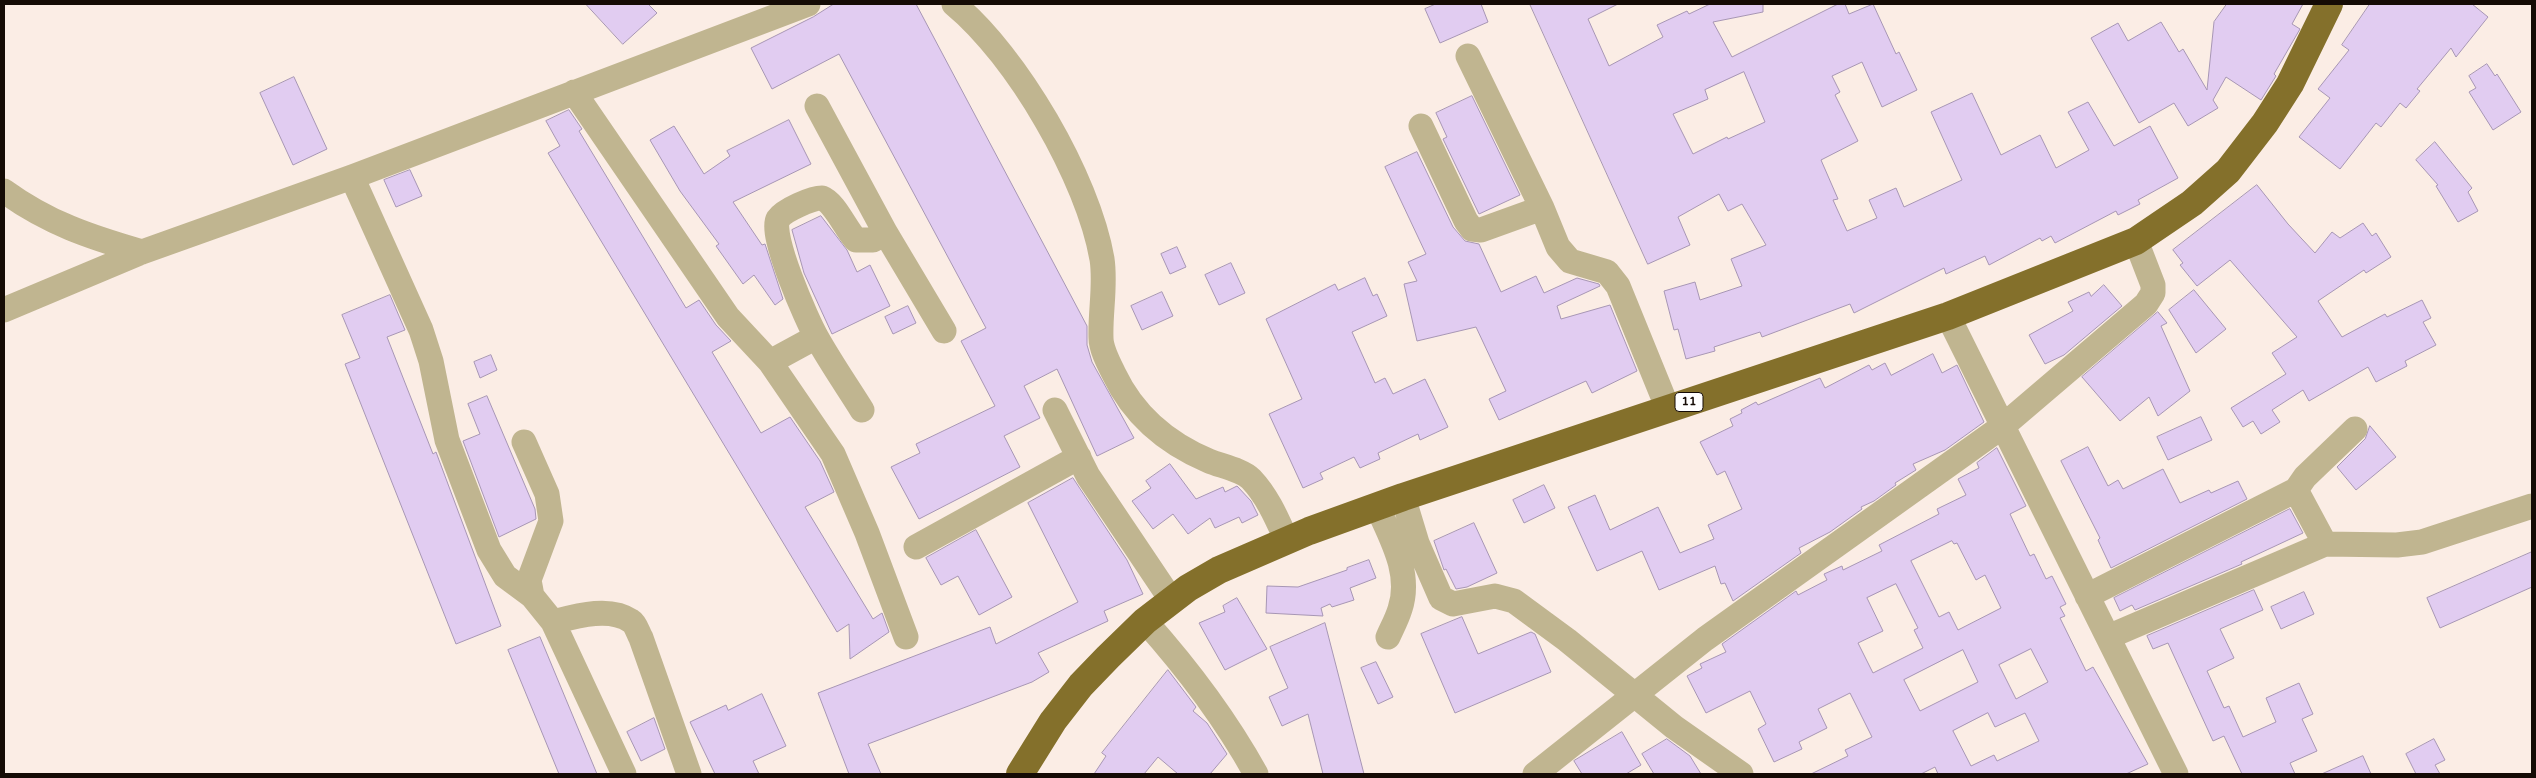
<!DOCTYPE html>
<style>
body{margin:0}
#map{position:relative;width:2536px;height:778px;overflow:hidden;background:#fbede5;font-family:"Varela Round",sans-serif}
canvas{display:block}
.frame{position:absolute;inset:0;border:5px solid #150b05;pointer-events:none}
</style>
<div id="map">
<canvas width="2536" height="778"></canvas>
<div class="frame"></div>
</div>
<script>
const ctx = document.querySelector('canvas').getContext('2d');
ctx.lineJoin = 'round';
function fillPath(path, color) { ctx.fillStyle = color; ctx.fill(path, 'evenodd'); }
function stroke(path, color, width, dash) { ctx.strokeStyle = color; ctx.lineWidth = width; ctx.lineCap = dash ? 'butt' : 'round'; ctx.setLineDash(dash || []); ctx.stroke(path); }
function label(font, color, halo, rows, align = 'center') {
  ctx.font = font + ' "Varela Round",sans-serif'; ctx.lineWidth = 5; ctx.setLineDash([]); ctx.textBaseline = 'middle'; ctx.strokeStyle = halo; ctx.fillStyle = color; for (const [text, x, y, turn = 0] of rows) {
    ctx.save(); ctx.translate(x, y); ctx.rotate((+turn || 0) * Math.PI / 180); ctx.textAlign = isNaN(turn) ? turn : align; if (halo) ctx.strokeText(text, 0, 0); ctx.fillText(text, 0, 0); ctx.restore();
  }
}
const building = new Path2D(`
 M586 4H648L657 13 623 44Z
 M834 4H916L1087 326V345L1092 362 1134 438 1097 456 1057 369 1024 386 1040 418 1004 436 1020 467 919 519 891 467 920 453 916 444 995 406 961 341 986 328 839 54 772 89 751 48 813 17Z
 M1436 4H1481L1488 22 1440 43 1425 9Z
 M1530 4H1618L1588 19 1609 66 1663 37 1657 25 1687 11 1689 14 1710 4H1763V12L1713 22 1732 57 1838 4H1845L1849 14 1873 4 1896 54 1899 52 1917 90 1882 107 1862 62 1832 76 1840 92 1835 95 1858 141 1821 160 1838 199 1833 200 1847 231 1877 218 1869 200 1896 188 1904 207 1962 180 1931 112 1972 93 2001 155 2040 135 2056 168 2089 150 2068 112 2088 102 2114 146 2150 126 2178 178 2138 200 2140 204 2118 215 2116 211 2055 243 2051 236 2042 241 2040 238 1989 265 1985 256 1946 274 1944 268 1854 313 1850 304 1762 337 1760 332 1714 347 1715 351 1686 359 1678 329 1674 330 1664 291 1695 282 1700 300 1742 286 1731 259 1766 245 1742 204 1728 211 1719 194 1678 217 1690 245 1648 264ZM1744 72 1765 122 1728 139 1727 137 1693 154 1673 114 1708 99 1705 90Z
 M2227 4H2303L2292 24 2300 29 2274 74 2276 76 2261 100 2226 77 2213 100 2218 108 2188 126 2174 103 2139 123 2091 38 2118 23 2128 41 2161 22 2179 52 2183 49 2207 90 2214 22Z
 M2370 4H2472L2488 17 2456 57 2451 48 2417 89 2420 91 2406 108 2400 103 2381 127 2376 123 2340 169 2299 137 2330 98 2318 89 2349 50 2342 45Z
 M2487 64 2495 76 2497 74 2521 112 2493 130 2469 92 2476 88 2469 76Z
 M294 77 327 149 293 165 260 93Z
 M1472 96 1520 195 1479 214 1443 139 1447 137 1436 113Z
 M569 110 582 129 579 131 686 308 699 300 716 325 731 341 712 352 761 433 790 417 820 461 834 492 805 507 873 619 882 613 889 632 850 659 849 624 837 632 548 153 560 146 546 121Z
 M789 120 811 164 733 202 762 245 765 244 783 299 775 305 754 275 743 284 716 246 719 244 680 191 650 140 674 126 704 174 730 156 727 151Z
 M2435 142 2472 188 2468 192 2478 211 2458 222 2436 186 2438 185 2416 160Z
 M1417 152 1453 227 1465 241 1479 244 1501 292 1536 276 1544 293 1577 278 1599 284 1600 286 1557 306 1561 319 1610 305 1637 371 1592 393 1586 381 1499 420 1489 399 1506 391 1476 327 1417 341 1404 284 1417 281 1408 262 1426 254 1385 167Z
 M410 170 422 196 396 207 384 180Z
 M2257 185 2288 224 2315 253 2332 232 2340 238 2363 223 2372 236 2376 233 2391 257 2366 273 2364 270 2318 301 2342 337 2385 314 2387 317 2422 300 2431 318 2423 322 2436 345 2405 361 2407 366 2376 382 2368 367 2309 401 2303 390 2272 410 2280 422 2261 434 2253 421 2243 427 2231 408 2286 374 2272 353 2297 337 2230 260 2197 286 2180 265 2183 263 2173 250Z
 M821 216 847 250 857 272 870 265 890 306 832 334 804 273 792 230Z
 M1177 247 1186 267 1170 274 1161 254Z
 M1231 263 1245 293 1219 305 1205 275Z
 M1365 278 1373 296 1377 294 1387 316 1352 332 1375 383 1385 378 1393 394 1425 379 1448 427 1420 440 1418 434 1378 453 1380 459 1360 468 1354 457 1320 473 1323 479 1303 488 1269 414 1302 399 1266 319 1335 284 1338 290Z
 M2104 285 2122 306 2064 355 2045 364 2029 335 2073 311 2068 302 2089 292 2091 296Z
 M2194 290 2226 329 2196 353 2169 310Z
 M1162 292 1173 316 1142 330 1131 306Z
 M390 295 405 330 387 337 433 454 436 452 501 626 456 644 345 364 360 358 342 315Z
 M908 306 916 323 893 334 885 317Z
 M2158 312 2167 323 2161 326 2190 391 2158 416 2149 397 2120 421 2082 377Z
 M1933 354 1942 373 1957 365 1984 422 1945 450 1913 464 1916 470 1895 483 1896 485 1874 501 1861 507 1862 509 1830 532 1799 548 1801 553 1733 601 1725 583 1721 584 1715 566 1659 590 1642 551 1597 571 1568 507 1595 495 1610 530 1658 507 1680 553 1714 539 1708 525 1742 509 1725 471 1717 475 1700 442 1733 426 1730 419 1742 413 1741 410 1756 402 1758 405 1820 378 1825 388 1869 365 1872 370 1885 363 1891 375Z
 M491 355 497 370 480 378 474 362Z
 M487 396 535 509 536 519 499 537 463 441 480 434 468 404Z
 M2201 417 2212 440 2168 460 2157 437Z
 M2370 426 2396 457 2356 490 2337 467 2365 439Z
 M2088 447 2108 486 2118 480 2123 489 2163 469 2180 503 2209 490 2211 493 2238 481 2247 499 2111 568 2098 540 2100 538 2061 461Z
 M1997 448 2026 506 2010 514 2030 556 2034 554 2046 579 2052 576 2066 604 2060 607 2065 616 2060 618 2086 671 2093 667 2148 764 2126 774H1938L1935 767 1921 774H1811L1848 756 1845 750 1872 737 1850 693 1818 709 1827 728 1799 742 1802 749 1774 762 1758 729 1766 724 1750 691 1706 713 1687 676 1702 668 1700 664 1726 652 1722 644 1796 591 1798 595 1827 580 1824 574 1842 566 1843 570 1882 551 1879 545 1939 514 1937 509 1966 495 1958 479 1979 468 1977 463ZM1952 541 1954 544 1957 543 1976 580 1985 575 2001 608 1958 630 1949 612 1939 617 1911 561ZM1896 584 1918 628 1914 630 1923 648 1873 673 1858 643 1883 631 1867 598ZM2031 649 2048 682 2016 699 1999 665ZM1963 650 1978 682 1920 711 1904 680ZM1988 713 1995 727 2025 713 2039 741 1997 761 1994 755 1971 766 1953 731Z
 M1170 464 1196 499 1223 487 1225 492 1237 486 1251 501 1258 515 1242 523 1239 517 1215 528 1210 518 1188 534 1173 514 1153 529 1132 501 1151 488 1146 481Z
 M1073 478 1127 560 1143 594 1104 611 1108 621 1038 653 1049 672 1032 682 868 744 881 774H849L818 693 990 627 996 644 1078 602 1028 503Z
 M1544 485 1555 508 1524 523 1513 500Z
 M2290 509 2303 533 2241 562 2242 564 2135 610 2132 605 2120 611 2114 598Z
 M1474 523 1497 573 1467 587 1456 589 1446 569 1444 570 1434 541Z
 M976 530 1012 597 979 615 958 576 941 585 926 558Z
 M2532 552V587L2440 628 2427 598Z
 M1369 560 1376 578 1350 588 1354 600 1332 607 1330 604 1321 608 1323 616 1266 613 1267 586 1298 587 1347 570V568Z
 M2254 590 2263 610 2220 629 2234 658 2207 671 2224 708 2229 706 2243 737 2276 722 2266 698 2299 683 2313 714 2302 719 2317 751 2290 763 2295 774H2242L2224 736 2213 741 2168 643 2153 649 2147 636Z
 M2304 592 2314 614 2281 629 2271 607Z
 M1237 598 1267 649 1225 670 1199 623 1225 612 1223 606Z
 M1462 617 1478 654 1531 632 1535 634 1551 672 1455 713 1421 634Z
 M1325 623 1364 774H1323L1308 714 1282 726 1269 697 1288 688 1270 647Z
 M540 637 597 774H559L508 650Z
 M1376 662 1393 697 1378 704 1361 668Z
 M1168 670 1196 707 1193 711 1207 723 1227 754 1210 774H1178L1158 757 1144 774H1094L1106 756 1102 753Z
 M762 694 786 746 753 761 759 774H715L690 722 726 705 728 710Z
 M654 718 665 749 641 761 627 732Z
 M1622 732 1641 765 1626 774H1582L1574 761Z
 M1667 739 1690 756 1701 774H1654L1642 754Z
 M2434 739 2445 760 2435 765 2440 774H2416L2406 754Z
 M2363 756 2371 774H2322Z`);
const minor = new Path2D(`
 M954 4C1017 56 1088 178 1102 259 1106 285 1100 312 1101 338 1101 349 1109 364 1114 374 1134 416 1166 443 1209 461 1221 466 1242 470 1251 479 1268 497 1277 519 1287 541
 M1468 56 1542 208 1558 247 1570 261 1607 272 1618 286 1668 409
 M574 92 728 317 770 362 833 454 867 533 906 637
 M817 106 885 232 873 240H856C845 228 835 203 822 198 812 198 784 210 778 219 769 234 807 321 817 338 831 363 847 386 862 410
 M1421 126 1466 221 1472 229 1481 230 1542 208
 M352 177 421 330 431 361 447 440 489 550 505 576 532 596
 M4 191C48 223 90 237 142 252
 M885 232 944 331
 M4 310 142 252 352 177 808 4
 M1948 316 2176 774
 M770 362 816 337
 M1055 410 1088 476 1172 601
 M524 442 547 494 551 521 529 580 532 596 553 622C576 616 610 606 631 621 636 624 638 633 641 638L689 774
 M1403 497 1417 543 1441 598 1453 604 1495 596 1514 601 1567 640 1674 727 1741 774
 M1377 506C1391 538 1412 573 1400 609 1397 619 1392 628 1388 637
 M2325 544 2296 490 2305 477 2355 429
 M916 547 1079 457
 M2087 596 2296 490
 M1145 621C1187 668 1225 718 1256 774
 M553 622 624 774
 M2108 637 2325 544 2397 545 2422 542 2532 506
 M1535 774 1705 639 2003 426 2146 304 2153 293V285L2136 241`);
const highway = new Path2D(`
 M1020 774 1053 721 1081 685 1108 657 1145 621 1188 588 1219 570 1309 531 1403 497 1948 316 2136 241 2192 203 2228 171 2265 123 2290 84 2329 4`);
const shields = [
 [1689,402,28]
];
const shieldNames = [
 ["11",1689,402]
];
fillPath(building, '#e1ccf1');
stroke(building, '#a796b4', 1);
stroke(minor, '#c0b590', 25);
stroke(highway, '#84702b', 28);
for (const [x, y, w] of shields) { const box = new Path2D(); box.roundRect(x - w / 2, y - 9.5, w, 19, 4); ctx.fillStyle = '#fff'; ctx.fill(box); stroke(box, '#150b05', 1); }
label('bold 12px', '#150b05', null, shieldNames);
</script>
